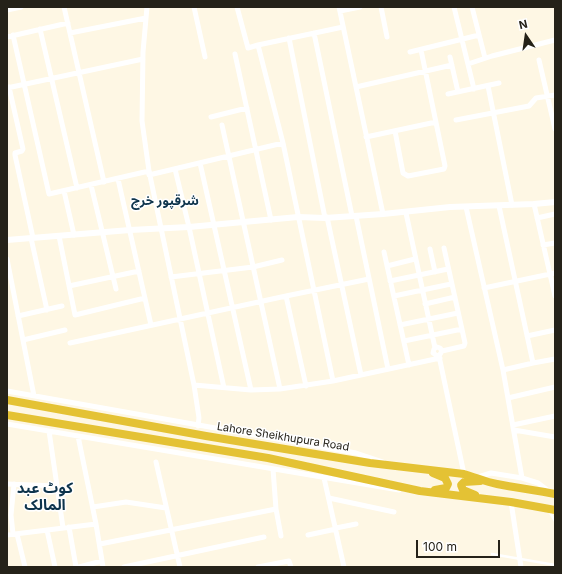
<!DOCTYPE html>
<meta charset="utf-8">
<style>
body{margin:0}
#map{position:relative;width:562px;height:574px;overflow:hidden;background:#fef7e4;font-family:Inter,sans-serif}
canvas{display:block}
.frame{position:absolute;inset:0;border:8px solid #252219;pointer-events:none}
.north{position:absolute;left:506px;top:16px;width:40px;height:40px;-webkit-text-stroke:3px #fff;paint-order:stroke;rotate:347deg;font-size:11px;font-weight:700;line-height:16px;text-align:center;color:#252219}
.north::after{content:'';display:block;margin:auto;width:14px;height:18px;background:#252219;clip-path:polygon(50% 0,100% 100%,50% 72%,0 100%)}
.scale{position:absolute;left:416px;top:540px;width:84px;height:18px;box-sizing:border-box;border:2px solid #252219;border-top:0;padding-left:5px;font-size:12px;line-height:14px;white-space:nowrap;color:#252219;-webkit-text-stroke:3px #fff;paint-order:stroke}
</style>
<div id="map">
<canvas width="562" height="574"></canvas>
<div class="frame"></div>
<div class="north">N</div>
<div class="scale">100 m</div>
</div>
<script>
const ctx = document.querySelector('canvas').getContext('2d');
ctx.lineJoin = 'round';
function stroke(path, color, width, dash) { ctx.strokeStyle = color; ctx.lineWidth = width; ctx.lineCap = dash ? 'butt' : 'round'; ctx.setLineDash(dash || []); ctx.stroke(path); }
function label(font, color, halo, rows, align = 'center') {
  ctx.font = font + ' Inter,"Noto Sans Arabic",sans-serif'; ctx.lineWidth = 3; ctx.setLineDash([]); ctx.textBaseline = 'middle'; ctx.strokeStyle = halo; ctx.fillStyle = color; for (const [text, x, y, turn = 0] of rows) {
    ctx.save(); ctx.translate(x, y); ctx.rotate((+turn || 0) * Math.PI / 180); ctx.textAlign = isNaN(turn) ? turn : align; if (halo) ctx.strokeText(text, 0, 0); ctx.fillText(text, 0, 0); ctx.restore();
  }
}
const service = new Path2D(`
 M549 511 555 521
 M492 554 555 565`);
const minor = new Path2D(`
 M64 7 104 182
 M147 7 143 52 142 121 149 171 194 385 199 418 198 426
 M194 7 205 57
 M237 7 248 48 258 45 283 143 333 381
 M339 7 383 214
 M381 7 387 37
 M454 7 474 89
 M472 7 485 58
 M7 10 21 7
 M340 11 360 7
 M40 29 77 188
 M70 33 146 18
 M314 33 352 216
 M13 35 49 194 149 171
 M7 37 68 23
 M289 38 325 218
 M258 45 343 27
 M410 52 479 35
 M235 54 271 220
 M450 57 458 92
 M539 60 555 129
 M468 64 492 56 555 40
 M488 86 512 205
 M9 87 23 149 22 151 15 153V155L33 238
 M356 87 452 65
 M7 88 143 59
 M448 94 499 83
 M211 117 247 108
 M456 120 529 106 536 98 555 95
 M222 125 280 389
 M395 131 403 173 408 176 444 169 445 166 421 50
 M366 137 436 122
 M200 163 251 390
 M175 169 189 227 224 388
 M149 175 283 143
 M118 179 151 325
 M91 185 116 289
 M64 191 74 235
 M534 204 555 296
 M499 206 533 363 555 359
 M466 207 503 370 522 478
 M406 213 435 348
 M356 216 388 369
 M327 217 361 375
 M537 218 555 214
 M59 236 75 315 145 298
 M31 238 47 310
 M543 245 555 243
 M430 249 435 272
 M384 252 409 365
 M7 259 34 396
 M387 266 415 259
 M171 277 253 267 282 260
 M390 281 448 269
 M69 286 139 271
 M484 288 555 273
 M286 296 306 386
 M394 296 451 284
 M425 304 455 297
 M18 316 62 306
 M400 325 458 313
 M527 336 555 330
 M23 340 65 330
 M404 341 462 329
 M70 343 286 296 369 279
 M442 351 440 348 437 347 434 349 433 353 436 355 439 356 442 351 464 346 465 343 444 248
 M439 356 464 474
 M503 370 533 363
 M194 385 251 390 280 389 333 381 440 358
 M7 391 356 453 383 462
 M508 398 555 387
 M7 424 399 490
 M513 425 555 416
 M514 430 555 437
 M78 436 96 524 103 567
 M156 462 180 567
 M273 469 276 509 281 536
 M478 477 491 473 522 478 538 483 550 492
 M324 478 344 567
 M7 484 57 486 49 431
 M57 486 63 528
 M329 498 394 512
 M511 502 521 567
 M93 507 126 502 166 508
 M69 527 76 567
 M336 528 356 524
 M47 530 55 567
 M13 534 11 515 14 484
 M17 534 25 567
 M7 535 96 524
 M308 535 336 529
 M100 544 276 509
 M79 567 102 561
 M124 567 264 537
 M258 567 289 561 291 567`);
const tertiary = new Path2D(`
 M7 240 130 230 189 227 298 217 325 218 383 214 450 207 534 204 555 202`);
const trunk = new Path2D(`
 M7 400 206 436 370 463 464 474C475 477 486 482 497 484 516 488 536 490 555 494
 M7 415 268 458 420 491 511 502 555 510
 M433 473 445 478 448 484 446 488 435 490
 M475 495 463 490 461 485 464 482 480 481`);
const streetNames = [
 ["Lahore Sheikhupura Road",283,437,9]
];
const quarterNames = [
 ["شرقپور خرچ",165,201]
];
const districtNames = [
 ["کوٹ عبد",45,488],
 ["المالک",45,505]
];
stroke(service, '#fff', 2.5);
stroke(minor, '#fff', 5);
stroke(tertiary, '#fff', 6);
stroke(trunk, '#e4c234', 8);
label('11px', '#252219', '#fff', streetNames);
label('bold 13px', '#0e344c', '#fff', quarterNames);
label('bold 15px', '#0e344c', '#fff', districtNames);
</script>
